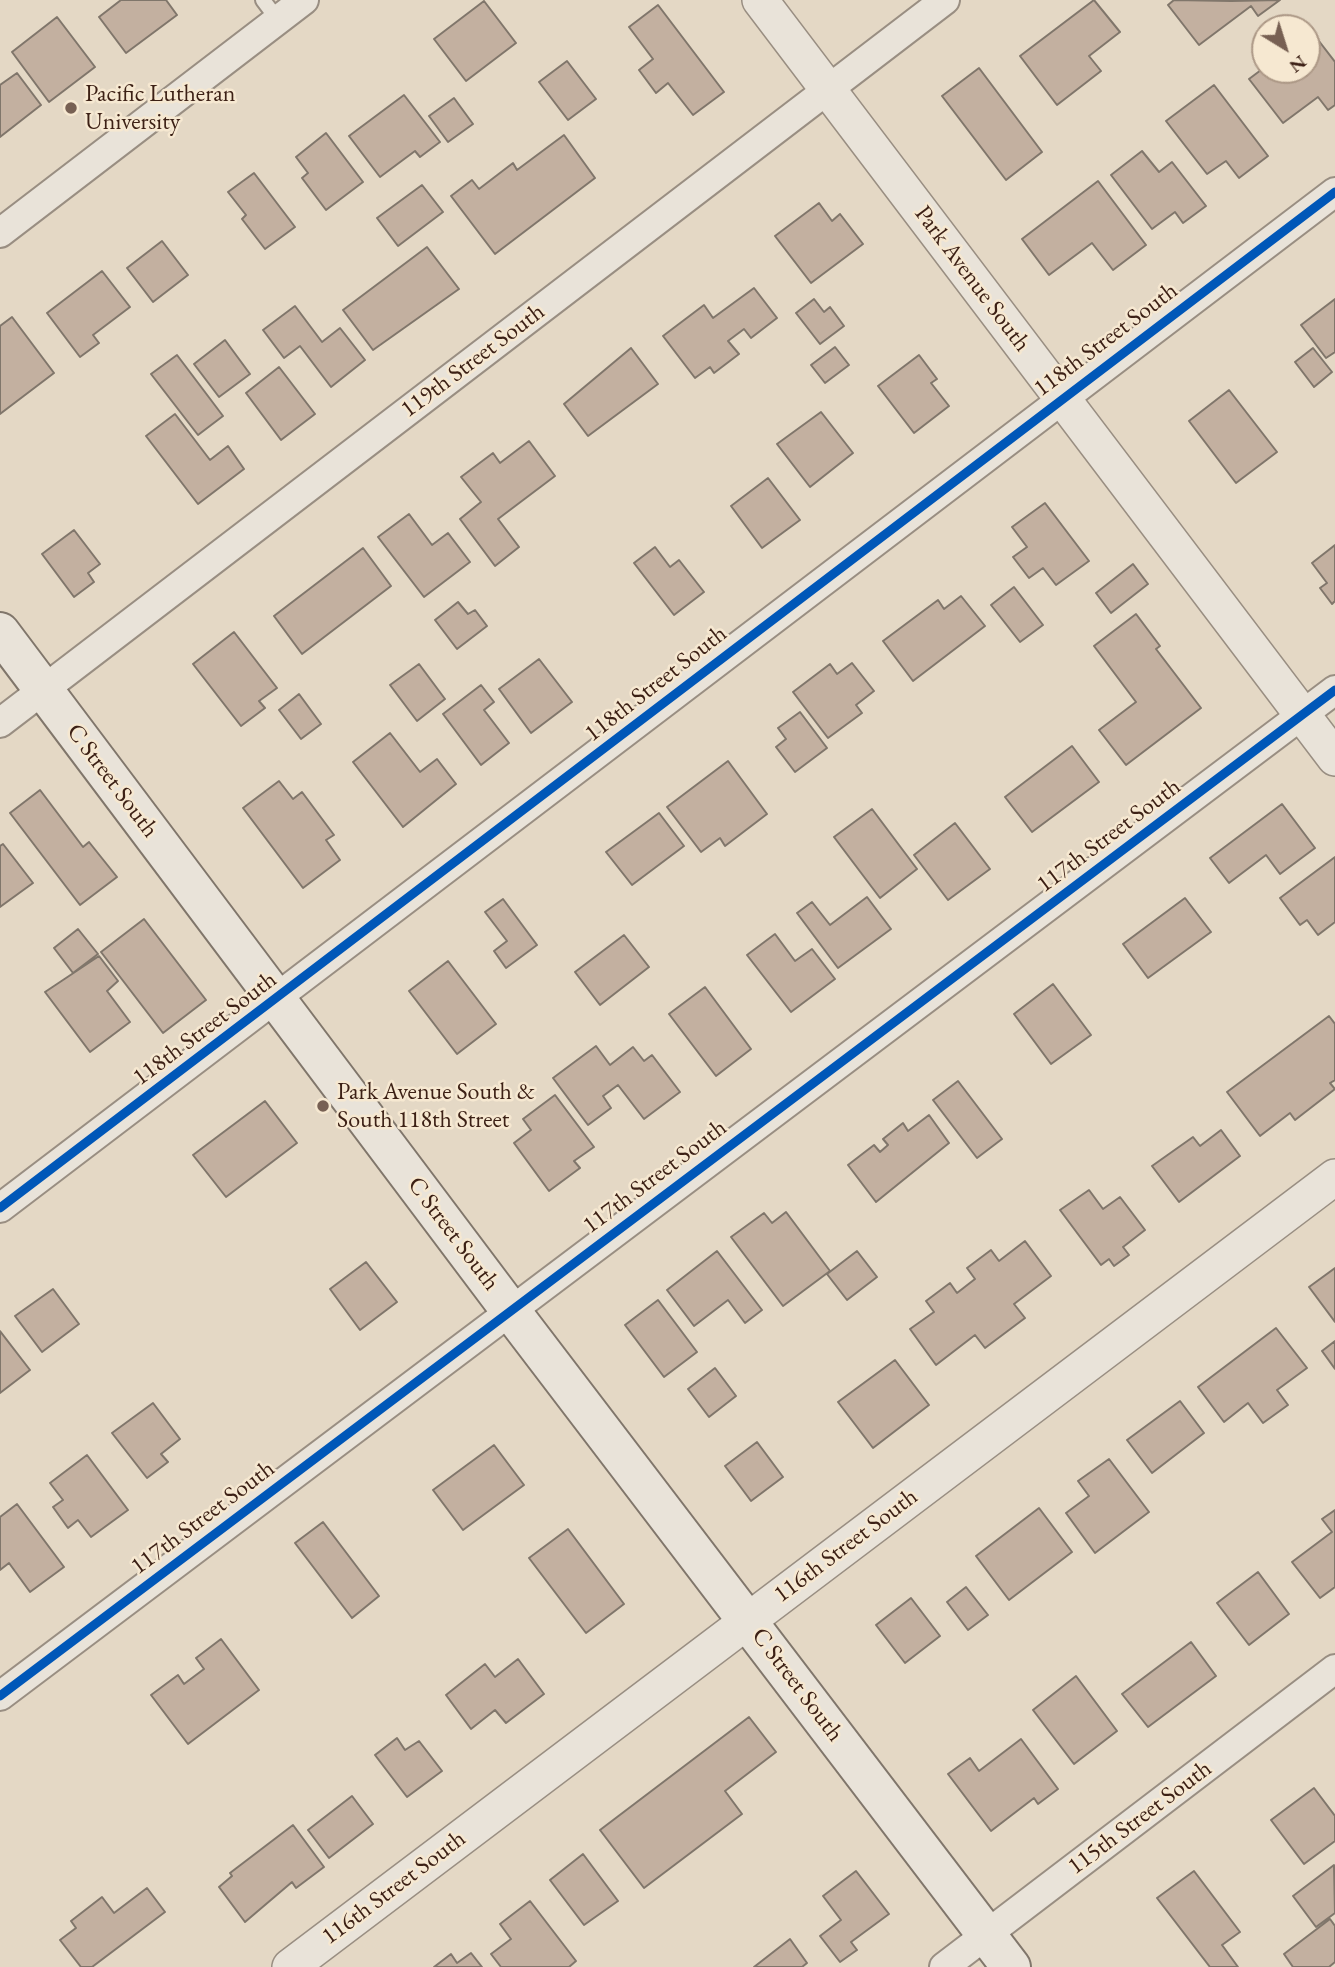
<!DOCTYPE html>
<style>
body{margin:0}
#map{position:relative;width:1335px;height:1967px;overflow:hidden;background:#e4d8c5;font-family:"EB Garamond",serif}
canvas{display:block}
.north{position:absolute;left:1251px;top:14px;width:70px;height:70px;box-sizing:border-box;background:#f6e8d1;border:2px solid #ac9886;border-radius:50%;rotate:142deg;font-size:19px;font-weight:700;line-height:28px;text-align:center;color:#3c2015}
.north::after{content:'';display:block;margin:auto;width:24px;height:32px;background:#776053;clip-path:polygon(50% 0,100% 100%,50% 72%,0 100%)}
</style>
<div id="map">
<canvas width="1335" height="1967"></canvas>
<div class="north">N</div>
</div>
<script>
const ctx = document.querySelector('canvas').getContext('2d');
ctx.lineJoin = 'round';
function fillPath(path, color) { ctx.fillStyle = color; ctx.fill(path, 'evenodd'); }
function stroke(path, color, width, dash) { ctx.strokeStyle = color; ctx.lineWidth = width; ctx.lineCap = dash ? 'butt' : 'round'; ctx.setLineDash(dash || []); ctx.stroke(path); }
function label(font, color, halo, rows, align = 'center') {
  ctx.font = font + ' "EB Garamond",serif'; ctx.lineWidth = 5; ctx.setLineDash([]); ctx.textBaseline = 'middle'; ctx.strokeStyle = halo; ctx.fillStyle = color; for (const [text, x, y, turn = 0] of rows) {
    ctx.save(); ctx.translate(x, y); ctx.rotate((+turn || 0) * Math.PI / 180); ctx.textAlign = isNaN(turn) ? turn : align; if (halo) ctx.strokeText(text, 0, 0); ctx.fillText(text, 0, 0); ctx.restore();
  }
}
const building = new Path2D(`
 M121 0H166L177 15 126 53 99 17Z
 M1094 0 1120 32 1089 56 1101 71 1057 105 1020 56Z
 M1174 0 1231 1 1280 0 1258 16 1251 6 1199 45 1168 5Z
 M484 1 516 43 466 81 434 39Z
 M658 5 724 92 693 115 668 83 656 93 639 70 653 59 629 27Z
 M57 17 95 67 49 102 12 52Z
 M1312 32 1335 62V105L1328 110 1318 97 1283 123 1249 79 1265 67V70H1307V35Z
 M567 61 596 99 568 120 539 82Z
 M979 68 1042 152 1006 180 942 96Z
 M17 73 41 105 0 137V85Z
 M1214 85 1268 156 1239 178 1226 161 1207 174 1166 121Z
 M404 95 440 142 420 157 415 151 380 177 349 136Z
 M454 98 473 124 448 142 429 116Z
 M326 133 363 182 326 210 302 178 308 173 296 157Z
 M564 135 595 178 495 254 451 196 472 180 479 189 513 163 517 170Z
 M1142 151 1159 172 1172 162 1206 206 1183 223 1175 212 1152 229 1111 175Z
 M254 173 295 227 265 249 242 219 246 215 228 192Z
 M1098 181 1146 245 1113 270 1092 243 1049 275 1022 239Z
 M422 185 443 212 398 246 377 218Z
 M819 203 832 221 840 214 863 244 811 283 775 236Z
 M162 241 188 275 153 302 127 268Z
 M427 247 459 289 373 350 343 310Z
 M102 271 130 307 93 335 99 343 80 357 47 313Z
 M754 288 777 318 751 338 744 329 728 341 739 354 714 373 710 367 695 378 663 336 704 305 713 318Z
 M814 299 824 312 830 307 844 326 820 344 796 313Z
 M1335 299V352L1326 358 1301 325Z
 M295 306 322 342 340 328 365 360 331 387 300 346 284 358 263 330Z
 M12 317 54 373 0 414V326Z
 M225 340 250 374 219 397 194 364Z
 M835 347 849 365 825 383 811 365Z
 M631 348 658 384 588 436 564 404Z
 M1313 348 1332 372 1314 387 1295 362Z
 M177 355 223 416 198 435 151 374Z
 M919 355 937 379 931 383 949 406 914 433 878 386Z
 M279 367 315 414 281 440 246 393Z
 M1229 390 1277 452 1236 483 1189 421Z
 M821 412 853 453 810 487 777 444Z
 M175 414 210 460 228 446 244 469 198 504 146 436Z
 M529 441 555 476 498 519 519 547 495 566 460 519 481 502 461 477 493 453 500 463Z
 M768 478 800 520 762 548 731 506Z
 M1045 503 1089 561 1056 585 1043 568 1029 578 1013 557 1027 547 1012 527Z
 M409 514 432 545 448 533 470 562 424 597 378 537Z
 M74 530 100 564 88 573 94 582 74 597 42 554Z
 M1335 545V601L1332 604 1320 588 1327 583 1312 563Z
 M655 547 670 567 679 560 704 592 674 615 634 563Z
 M363 548 391 586 302 654 274 616Z
 M1133 564 1148 584 1111 613 1096 593Z
 M1014 587 1043 625 1020 642 991 605Z
 M961 596 985 626 913 681 883 641 938 600 944 609Z
 M458 602 468 614 475 610 487 626 457 649 435 620Z
 M1136 614 1160 646 1156 649 1201 708 1126 765 1099 730 1136 702 1094 646Z
 M234 632 277 688 259 701 265 708 241 726 193 664Z
 M539 659 572 702 531 733 499 689Z
 M852 663 874 691 856 705 862 713 828 738 793 692 830 664 837 674Z
 M419 664 445 699 417 721 390 685Z
 M481 685 494 702 484 710 509 743 481 765 443 714Z
 M299 694 321 724 301 739 279 710Z
 M800 712 827 748 795 772 776 747 786 739 778 728Z
 M390 733 420 772 437 759 456 784 403 827 353 762Z
 M1072 746 1099 782 1032 832 1005 797Z
 M728 761 767 814 725 846 720 838 701 852 667 807Z
 M279 781 293 799 302 792 334 835 326 840 340 860 303 888 243 808Z
 M40 790 83 847 89 842 117 877 80 905 10 813Z
 M1282 804 1315 848 1280 874 1266 855 1229 883 1210 858Z
 M872 809 917 869 880 898 834 837Z
 M659 813 684 846 632 885 606 852Z
 M955 823 990 869 948 900 914 855Z
 M3 844 33 883 0 907V846Z
 M1335 857V922L1318 935 1307 920 1300 925 1280 898Z
 M867 897 891 929 838 968 797 913 812 902 830 925Z
 M1185 898 1211 932 1148 978 1123 944Z
 M503 899 537 945 506 968 494 951 507 941 485 912Z
 M144 919 206 1000 163 1033 101 952Z
 M78 929 98 954 73 973 54 948Z
 M775 934 795 961 812 949 835 979 791 1012 747 955Z
 M624 935 649 967 600 1005 575 972Z
 M99 956 118 981 107 991 130 1022 90 1052 45 992Z
 M448 961 496 1024 457 1054 409 991Z
 M1053 984 1091 1035 1051 1064 1014 1014Z
 M705 987 751 1049 716 1076 669 1014Z
 M1329 1016 1335 1024V1080L1330 1083 1335 1089 1295 1120 1290 1113 1260 1136 1227 1092Z
 M596 1046 610 1065 633 1047 644 1061 652 1055 680 1092 644 1119 618 1085 603 1096 611 1108 588 1125 553 1078Z
 M958 1081 1002 1139 977 1158 933 1100Z
 M555 1095 594 1147 574 1161 580 1168 549 1191 514 1143 531 1130 523 1119Z
 M265 1101 297 1143 226 1197 193 1155Z
 M929 1115 949 1143 876 1202 848 1165 874 1145 880 1152 888 1145 883 1139 903 1123 908 1131Z
 M1221 1130 1240 1156 1179 1202 1152 1166 1193 1137 1200 1146Z
 M1089 1190 1103 1209 1120 1197 1145 1230 1123 1247 1129 1255 1114 1266 1109 1259 1101 1265 1060 1210Z
 M786 1212 830 1271 783 1306 731 1237 764 1213 772 1223Z
 M1025 1241 1051 1276 1014 1304 1025 1318 985 1348 975 1335 936 1365 910 1329 934 1312 926 1301 950 1283 957 1293 975 1279 967 1268 991 1250 999 1261Z
 M717 1251 762 1310 745 1323 728 1300 694 1326 667 1290Z
 M857 1251 877 1277 847 1300 827 1274Z
 M366 1262 397 1302 360 1330 330 1289Z
 M1335 1268V1322L1309 1287Z
 M53 1289 79 1324 42 1352 15 1316Z
 M658 1300 697 1352 664 1377 625 1325Z
 M1276 1328 1307 1368 1277 1390 1288 1405 1263 1423 1248 1403 1224 1422 1198 1387Z
 M0 1331 30 1370 0 1393Z
 M1335 1341V1369L1322 1351Z
 M895 1360 929 1405 873 1448 838 1402Z
 M715 1368 736 1396 709 1417 688 1389Z
 M1180 1401 1204 1433 1152 1473 1127 1440Z
 M153 1403 180 1439 161 1454 168 1462 147 1478 112 1433Z
 M757 1442 783 1477 751 1501 725 1466Z
 M494 1445 524 1485 463 1530 433 1490Z
 M87 1455 128 1510 91 1537 78 1520 68 1528 53 1507 63 1500 50 1483Z
 M1109 1459 1149 1512 1095 1553 1066 1513 1089 1496 1078 1481Z
 M17 1504 64 1567 30 1592 9 1563 0 1570V1517Z
 M1039 1508 1072 1552 1009 1600 976 1556Z
 M1335 1510V1587L1320 1598 1292 1562 1332 1532 1322 1519Z
 M323 1522 379 1596 352 1618 295 1543Z
 M568 1529 624 1604 586 1633 529 1558Z
 M1258 1572 1289 1614 1249 1645 1217 1603Z
 M966 1587 988 1615 968 1630 947 1602Z
 M911 1598 940 1636 905 1663 876 1625Z
 M221 1639 259 1690 188 1744 151 1695 178 1675 184 1684 204 1669 196 1658Z
 M1191 1642 1216 1676 1148 1727 1122 1694Z
 M518 1659 544 1694 506 1723 495 1710 471 1729 446 1695 485 1664 495 1677Z
 M1076 1676 1117 1731 1074 1764 1033 1710Z
 M749 1717 776 1752 725 1791 742 1814 644 1888 600 1830Z
 M397 1738 405 1750 419 1741 442 1771 407 1797 375 1755Z
 M1021 1739 1058 1789 1038 1804 1034 1798 991 1831 948 1774 970 1758 979 1771Z
 M1314 1788 1335 1816V1841L1304 1864 1271 1820Z
 M352 1796 373 1824 329 1858 308 1830Z
 M293 1825 324 1867 296 1888 292 1882 245 1922 219 1887 232 1876 230 1873Z
 M583 1854 618 1901 584 1925 550 1880Z
 M1334 1865 1335 1913 1316 1927 1293 1896Z
 M856 1871 889 1914 851 1942 857 1950 840 1962 820 1936 841 1920 823 1896Z
 M1194 1871 1240 1932 1222 1945 1238 1967H1210L1157 1898Z
 M147 1888 165 1912 92 1967H81L60 1940 76 1928 71 1921 102 1897 114 1913Z
 M530 1901 576 1961 569 1967H501L491 1954 511 1939 500 1924Z
 M1330 1919 1335 1926V1962L1329 1967H1293L1284 1954Z
 M790 1939 807 1963 802 1967H754Z
 M471 1953 482 1967H434L451 1954 457 1963Z`);
const service = new Path2D(`
 M263 0 278 20`);
const minor = new Path2D(`
 M0 233 304 0
 M0 723 945 0
 M0 1208 1335 192
 M0 1696 1335 690
 M944 1967 1335 1669`);
const tertiary = new Path2D(`
 M760 0 1335 758
 M290 1967 1335 1177`);
const secondary = new Path2D(`
 M0 632 510 1310 1011 1967`);
const cycleway = new Path2D(`
 M0 1208 1335 192
 M0 1696 1335 690`);
const markers = [
 [71,108,7,"#776053"],
 [323,1106,7,"#776053"]
];
const poiNames = [
 ["Pacific Lutheran",85,94],
 ["University",85,122],
 ["Park Avenue South &",337,1092],
 ["South 118th Street",337,1120]
];
const streetNames = [
 ["Park Avenue South",972,279,53],
 ["118th Street South",1106,340,-37],
 ["119th Street South",473,361,-37],
 ["118th Street South",656,684,-38],
 ["C Street South",112,781,53],
 ["117th Street South",1109,836,-37],
 ["118th Street South",205,1029,-37],
 ["117th Street South",655,1177,-37],
 ["C Street South",453,1234,53],
 ["117th Street South",203,1518,-37],
 ["116th Street South",846,1546,-37],
 ["C Street South",797,1685,53],
 ["115th Street South",1140,1818,-37],
 ["116th Street South",394,1888,-37]
];
fillPath(building, '#c3b0a0');
stroke(building, '#80766b', 2);
stroke(service, '#998e82', 18);
stroke(minor, '#998e82', 32);
stroke(tertiary, '#998e82', 38);
stroke(secondary, '#80766b', 42);
stroke(service, '#e9e3d9', 14);
stroke(minor, '#e9e3d9', 28);
stroke(tertiary, '#e9e3d9', 35);
stroke(secondary, '#e9e3d9', 38);
stroke(cycleway, '#0057b8', 9);
for (const [x, y, r, color] of markers) { const dot = new Path2D(); dot.arc(x, y, r, 0, 2 * Math.PI); ctx.fillStyle = color; ctx.fill(dot); stroke(dot, '#f6e8d1', 2.5); }
label('24px', '#3c2015', '#f6e8d1', poiNames, 'left');
label('24px', '#3c2015', '#f6e8d1', streetNames);
</script>
